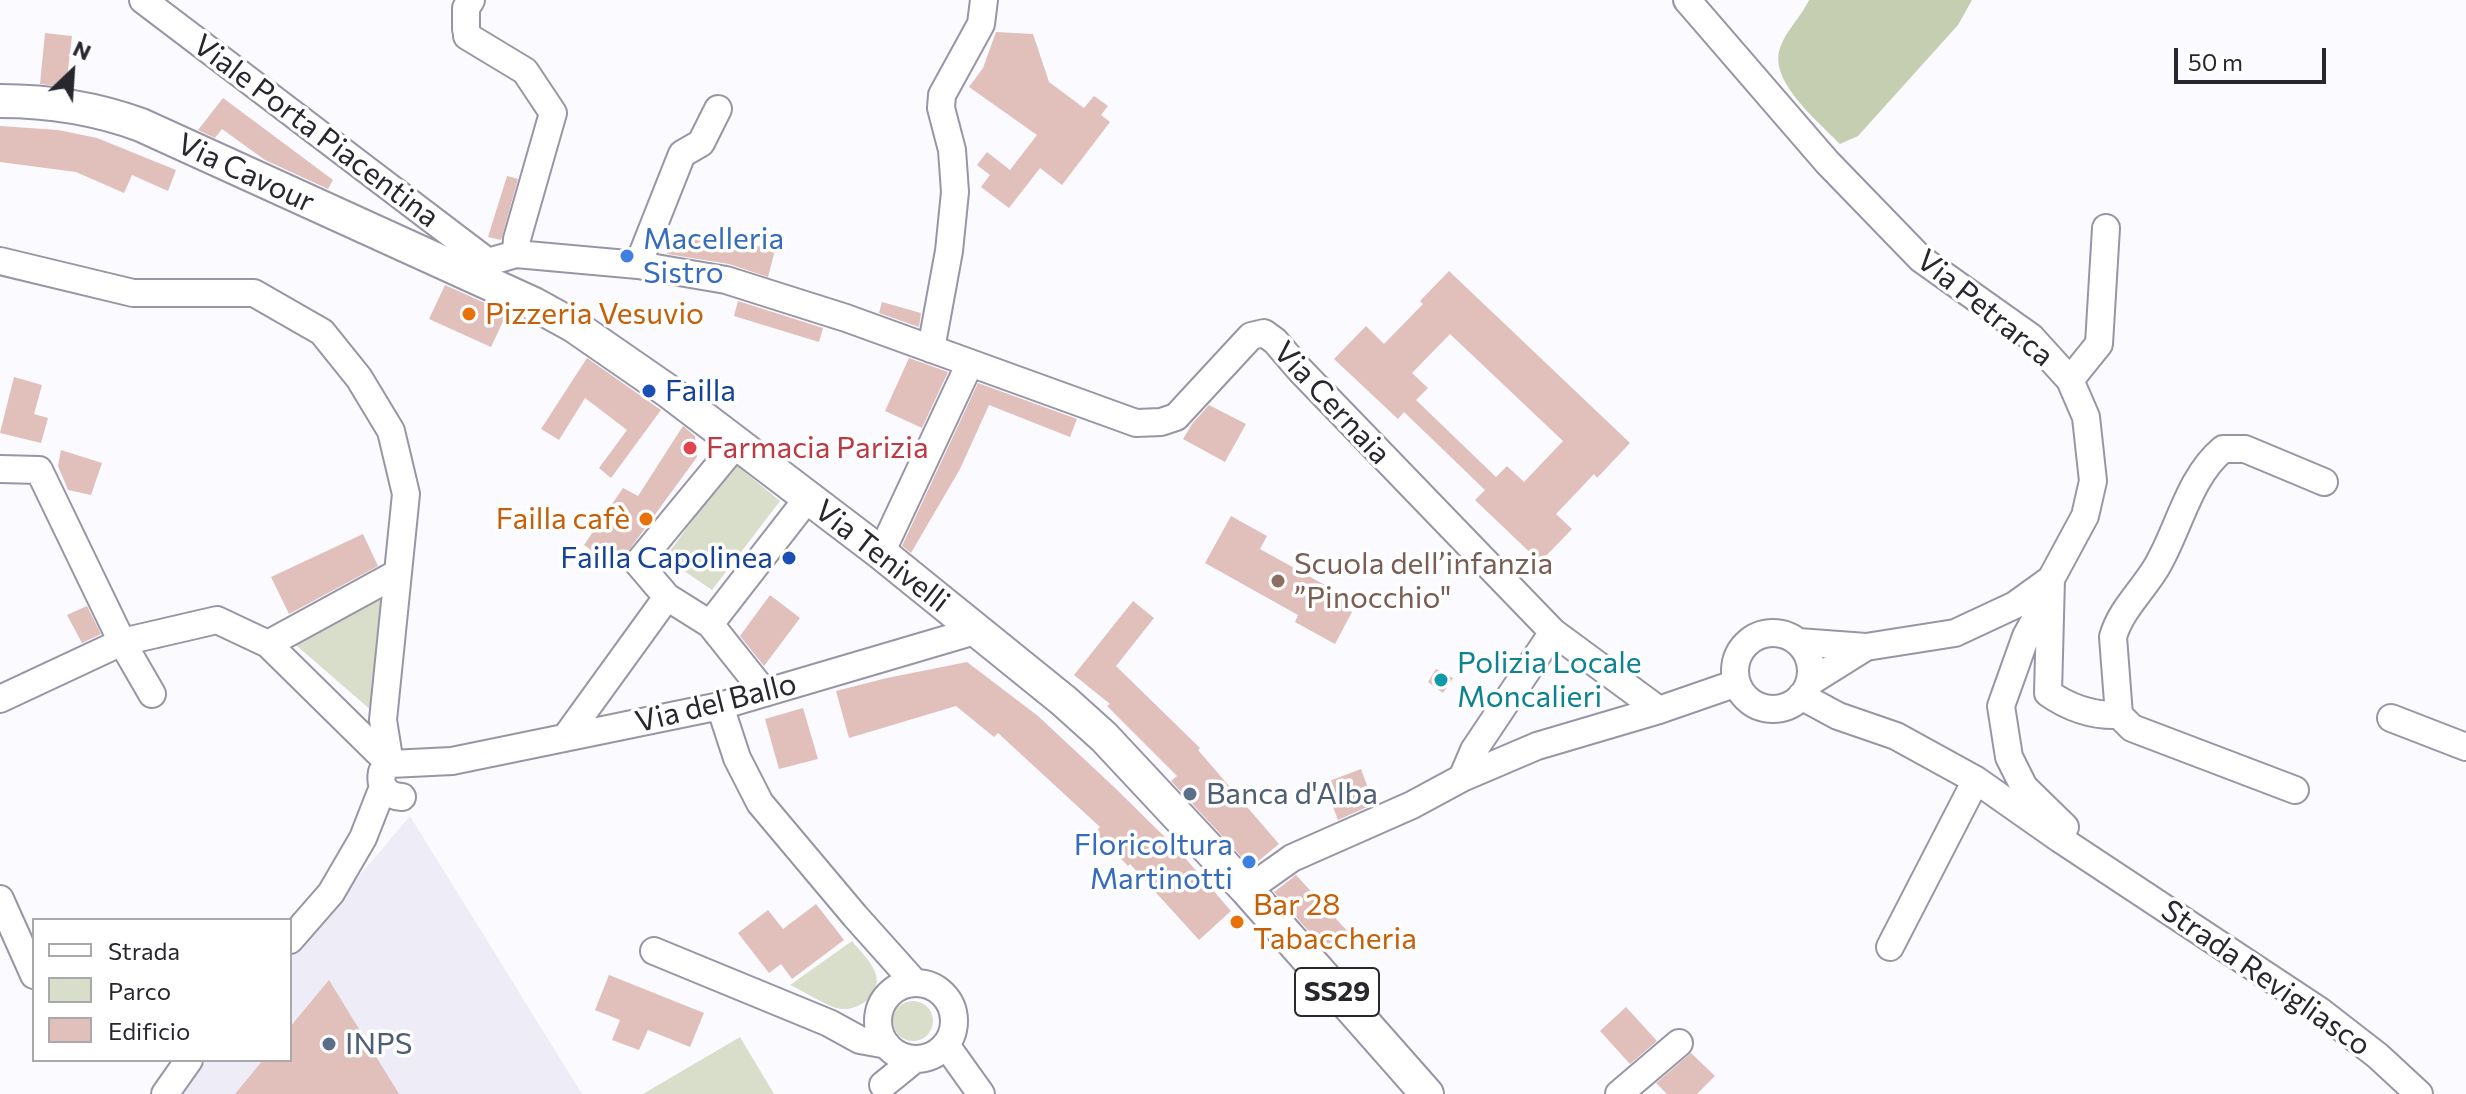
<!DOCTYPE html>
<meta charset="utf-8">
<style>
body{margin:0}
#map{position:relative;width:2466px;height:1094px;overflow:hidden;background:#fbfafe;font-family:Commissioner,sans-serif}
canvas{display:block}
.legend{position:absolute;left:32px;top:918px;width:260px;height:144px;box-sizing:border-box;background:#fff;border:2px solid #a9a9ab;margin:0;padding:10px 14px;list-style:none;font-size:24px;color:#28272e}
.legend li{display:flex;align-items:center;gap:16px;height:40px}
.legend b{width:40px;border:2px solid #a9a9ab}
.north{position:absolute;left:32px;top:32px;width:80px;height:80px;-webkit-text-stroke:6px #fff;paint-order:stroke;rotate:25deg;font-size:22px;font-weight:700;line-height:32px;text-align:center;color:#28272e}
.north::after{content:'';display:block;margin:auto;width:28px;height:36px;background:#28272e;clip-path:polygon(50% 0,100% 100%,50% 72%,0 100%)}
.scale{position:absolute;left:2174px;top:48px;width:152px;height:36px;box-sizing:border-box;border:4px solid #28272e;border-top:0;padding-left:10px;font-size:24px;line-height:28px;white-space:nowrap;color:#28272e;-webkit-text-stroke:6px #fff;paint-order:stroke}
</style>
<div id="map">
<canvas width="2466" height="1094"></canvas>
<ul class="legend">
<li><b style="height:10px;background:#fff"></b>Strada</li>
<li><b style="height:22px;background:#d8deca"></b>Parco</li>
<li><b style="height:22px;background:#e1bfba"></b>Edificio</li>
</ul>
<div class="north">N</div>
<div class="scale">50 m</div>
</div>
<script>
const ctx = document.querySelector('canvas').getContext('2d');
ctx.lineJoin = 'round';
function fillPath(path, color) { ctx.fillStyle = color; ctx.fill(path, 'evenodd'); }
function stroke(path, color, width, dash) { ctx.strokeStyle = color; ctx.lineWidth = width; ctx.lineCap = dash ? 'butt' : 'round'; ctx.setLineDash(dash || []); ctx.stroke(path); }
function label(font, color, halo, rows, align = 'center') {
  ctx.font = font + ' Commissioner,sans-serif'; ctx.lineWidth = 7; ctx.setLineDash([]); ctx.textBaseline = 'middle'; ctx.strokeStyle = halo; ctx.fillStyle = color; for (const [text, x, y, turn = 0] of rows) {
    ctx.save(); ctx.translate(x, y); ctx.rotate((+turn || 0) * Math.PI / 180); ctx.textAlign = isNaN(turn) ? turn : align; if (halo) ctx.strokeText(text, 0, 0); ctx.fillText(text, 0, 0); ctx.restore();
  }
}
const built = new Path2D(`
 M410 816 582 1094H183L206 1060H290V957Z`);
const green = new Path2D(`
 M734 463 780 501 712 590 665 558Z
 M390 585 372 711 289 639Z
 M852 941C860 951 871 961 875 972 884 994 857 1014 836 1008 821 1003 805 992 790 985Z
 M893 1021a20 20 0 1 1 40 0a20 20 0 1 1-40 0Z
 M740 1037 774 1094H643Z`);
const forest = new Path2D(`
 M1809 0H1972L1958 25 1858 136 1840 144C1819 122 1768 81 1780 48 1786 30 1801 17 1809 0Z`);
const building = new Path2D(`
 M996 32 1033 34 1049 82 1084 108 1094 96 1108 106 1101 115 1110 122 1062 185 1040 168 1009 208 981 187 990 175 977 165 987 152 1010 170 1037 135 969 87 983 68Z
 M45 33 72 36 66 87 40 84Z
 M223 98 333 180 328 189 265 160 222 129 215 138 198 130Z
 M0 126 58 130 97 138 176 170 168 191 132 175 124 193 76 172 0 162Z
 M507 176 518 179 501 240 488 237Z
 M671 234 740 248 741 242 775 250 768 277 729 264 667 254Z
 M1449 271 1630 443 1597 478 1594 474 1556 514 1572 529 1540 562 1475 500 1485 490 1404 412 1398 419 1334 359 1366 326 1384 344 1423 304 1420 301ZM1450 334 1563 441 1524 482 1507 466 1496 477 1416 400 1428 388 1412 373Z
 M445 285 507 313 491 347 429 319Z
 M738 301 823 328 819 342 734 316Z
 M882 302 921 313 919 327 879 313Z
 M587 358 661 410 611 478 599 468 627 430 585 398 559 440 541 429Z
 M909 358 948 372 922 428 885 411Z
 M14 377 42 385 34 414 48 418 41 443 0 433Z
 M978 383 1077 419 1070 437 989 405 960 469 911 553 902 546Z
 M1209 405 1246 424 1225 462 1183 439 1192 424Z
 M683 426 695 436 697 457 616 568 584 545 623 488 638 496Z
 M61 450 102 463 91 495 68 490 58 466Z
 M1231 516 1267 536 1260 549 1350 599 1345 608 1352 612 1335 644 1295 622 1298 615 1205 563Z
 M363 534 378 566 289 614 271 577Z
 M770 595 800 618 764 666 740 636Z
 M1133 601 1154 618 1116 666 1200 748 1198 750 1279 844 1251 867 1171 781 1177 776 1107 706 1110 704 1074 675Z
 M87 606 101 634 82 643 67 615Z
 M967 662 1038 716 1114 787 1179 851 1231 911 1199 940 1130 864 1128 866 1095 832 1100 827 998 733 994 737 956 706 849 738 836 691 887 678Z
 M1436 669 1453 678 1443 693 1428 682Z
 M803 708 818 759 779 769 765 719Z
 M1361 769 1374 804 1338 820 1324 783Z
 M1296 875 1349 933 1328 953 1274 892Z
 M816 904 844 940 792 979 781 964 769 973 738 933 768 910 783 929Z
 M609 975 704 1013 690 1047 648 1030 639 1050 612 1040 620 1020 595 1010Z
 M329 980 399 1094H235L263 1060H290V1027Z
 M1626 1007 1657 1041 1630 1064 1600 1031Z
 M1691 1053 1715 1076 1697 1094H1667L1656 1083Z`);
const minor = new Path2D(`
 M143 0 488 262
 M1687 0 1827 162 1921 259 2031 337 2070 380 2086 417 2093 481 2085 516 2051 579 2015 605 1955 633 1866 647 1798 642
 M466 29V8L471 0
 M467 36 525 71 553 113 517 239 516 254
 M0 261 133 293H254L322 332 359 378 391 431 406 494 383 720 390 764
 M488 262 516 254 638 265 726 280 846 318 1136 423 1161 422 1176 417 1251 336 1264 333 1275 341 1300 370 1553 632 1659 710
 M638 265 682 154 701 143 718 109
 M931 349 949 251 955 192 952 150 941 108 942 95 981 24 984 0
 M2070 380 2099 344 2106 228
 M737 443 638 563 667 597 710 624 808 498
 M0 469 39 470 122 642 152 694
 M881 553 970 363
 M2051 579 2048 693C2068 707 2093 716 2119 715L2132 728 2295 790
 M2049 604 2036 618 2026 636 2001 706 2009 757 2024 787 2065 827
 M710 624 765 693
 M1735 671a38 38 0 1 1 76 0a38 38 0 1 1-76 0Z
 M268 644 398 573
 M1810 682 1866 647
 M1801 696 1838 716 1896 736 1976 780 2060 839 2320 1011 2378 1056 2419 1094
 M0 699 122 642 217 620 268 644 390 764
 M720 706 737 758 760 803 855 916 915 983
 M2119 715 2113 637C2120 611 2142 591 2156 568 2179 530 2188 478 2223 449H2245L2324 482
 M2391 718 2466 747
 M565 738 667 597
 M1462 778 1474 750 1553 632
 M402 797C387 796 379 787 382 772L390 764 452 761 720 706 978 630
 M1247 890 1292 858 1412 805 1462 778 1537 746 1659 710 1737 683
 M0 899 34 975
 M290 940 331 893 363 838 383 787
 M1890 947 1976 780
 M654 951 829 1023 860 1040 887 1045
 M878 1021a38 38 0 1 1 76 0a38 38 0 1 1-76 0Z
 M946 1045 981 1094
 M883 1085 915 1059
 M165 1094 189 1060
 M1619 1094 1679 1043`);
const major = new Path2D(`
 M0 101C50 101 95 108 141 125L534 304 574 326 668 391 881 553 1064 701 1104 737 1247 890 1427 1094`);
const markers = [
 [627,256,8,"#3f7fe0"],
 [469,314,8,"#e8710a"],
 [649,391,8,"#1a4fb4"],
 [690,448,8,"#e0444e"],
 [646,519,8,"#e8710a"],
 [789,558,8,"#1a4fb4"],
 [1278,581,8,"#8d6e63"],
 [1441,680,8,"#0f9aa8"],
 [1190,794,8,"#5c6f8a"],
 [1249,862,8,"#3f7fe0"],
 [1237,922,8,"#e8710a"],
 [329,1044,8,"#5c6f8a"]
];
const shields = [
 [1337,992,84]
];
const shieldNames = [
 ["SS29",1337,992]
];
const streetNames = [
 ["Viale Porta Piacentina",316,131,37],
 ["Via Cavour",246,173,25],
 ["Via Petrarca",1985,308,39],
 ["Via Cernaia",1332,403,47],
 ["Via Tenivelli",882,556,38],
 ["Via del Ballo",716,703,-14],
 ["Strada Revigliasco",2266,978,35]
];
const shopNames = [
 ["Macelleria",643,239],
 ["Sistro",643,273],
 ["Floricoltura",1233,845,"right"],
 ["Martinotti",1233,879,"right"]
];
const foodNames = [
 ["Pizzeria Vesuvio",485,314],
 ["Failla cafè",630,519,"right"],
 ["Bar 28",1253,905],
 ["Tabaccheria",1253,939]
];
const transitNames = [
 ["Failla",665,391],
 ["Failla Capolinea",773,558,"right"]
];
const healthNames = [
 ["Farmacia Parizia",706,448]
];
const educationNames = [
 ["Scuola dell’infanzia",1294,564],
 ["”Pinocchio\"",1294,598]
];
const cultureNames = [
 ["Polizia Locale",1457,663],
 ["Moncalieri",1457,697]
];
const serviceNames = [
 ["Banca d'Alba",1206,794],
 ["INPS",345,1044]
];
fillPath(built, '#eeedf7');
fillPath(green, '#d8deca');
fillPath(forest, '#c6ceb1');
fillPath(building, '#e1bfba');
stroke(minor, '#9895a6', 30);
stroke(major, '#9895a6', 36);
stroke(minor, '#fff', 26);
stroke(major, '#fff', 32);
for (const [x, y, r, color] of markers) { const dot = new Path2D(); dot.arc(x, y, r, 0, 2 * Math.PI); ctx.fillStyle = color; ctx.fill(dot); stroke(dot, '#fff', 3); }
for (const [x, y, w] of shields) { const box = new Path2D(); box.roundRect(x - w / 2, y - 24, w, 48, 6); ctx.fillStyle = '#fff'; ctx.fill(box); stroke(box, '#28272e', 2); }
label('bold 28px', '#28272e', null, shieldNames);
label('30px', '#28272e', '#fff', streetNames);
label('30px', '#366cbe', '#fff', shopNames, 'left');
label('30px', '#c56008', '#fff', foodNames, 'left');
label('30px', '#164399', '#fff', transitNames, 'left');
label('30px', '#be3a42', '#fff', healthNames, 'left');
label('30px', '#785e54', '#fff', educationNames, 'left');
label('30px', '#0d838f', '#fff', cultureNames, 'left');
label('30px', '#4e5e75', '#fff', serviceNames, 'left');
</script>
